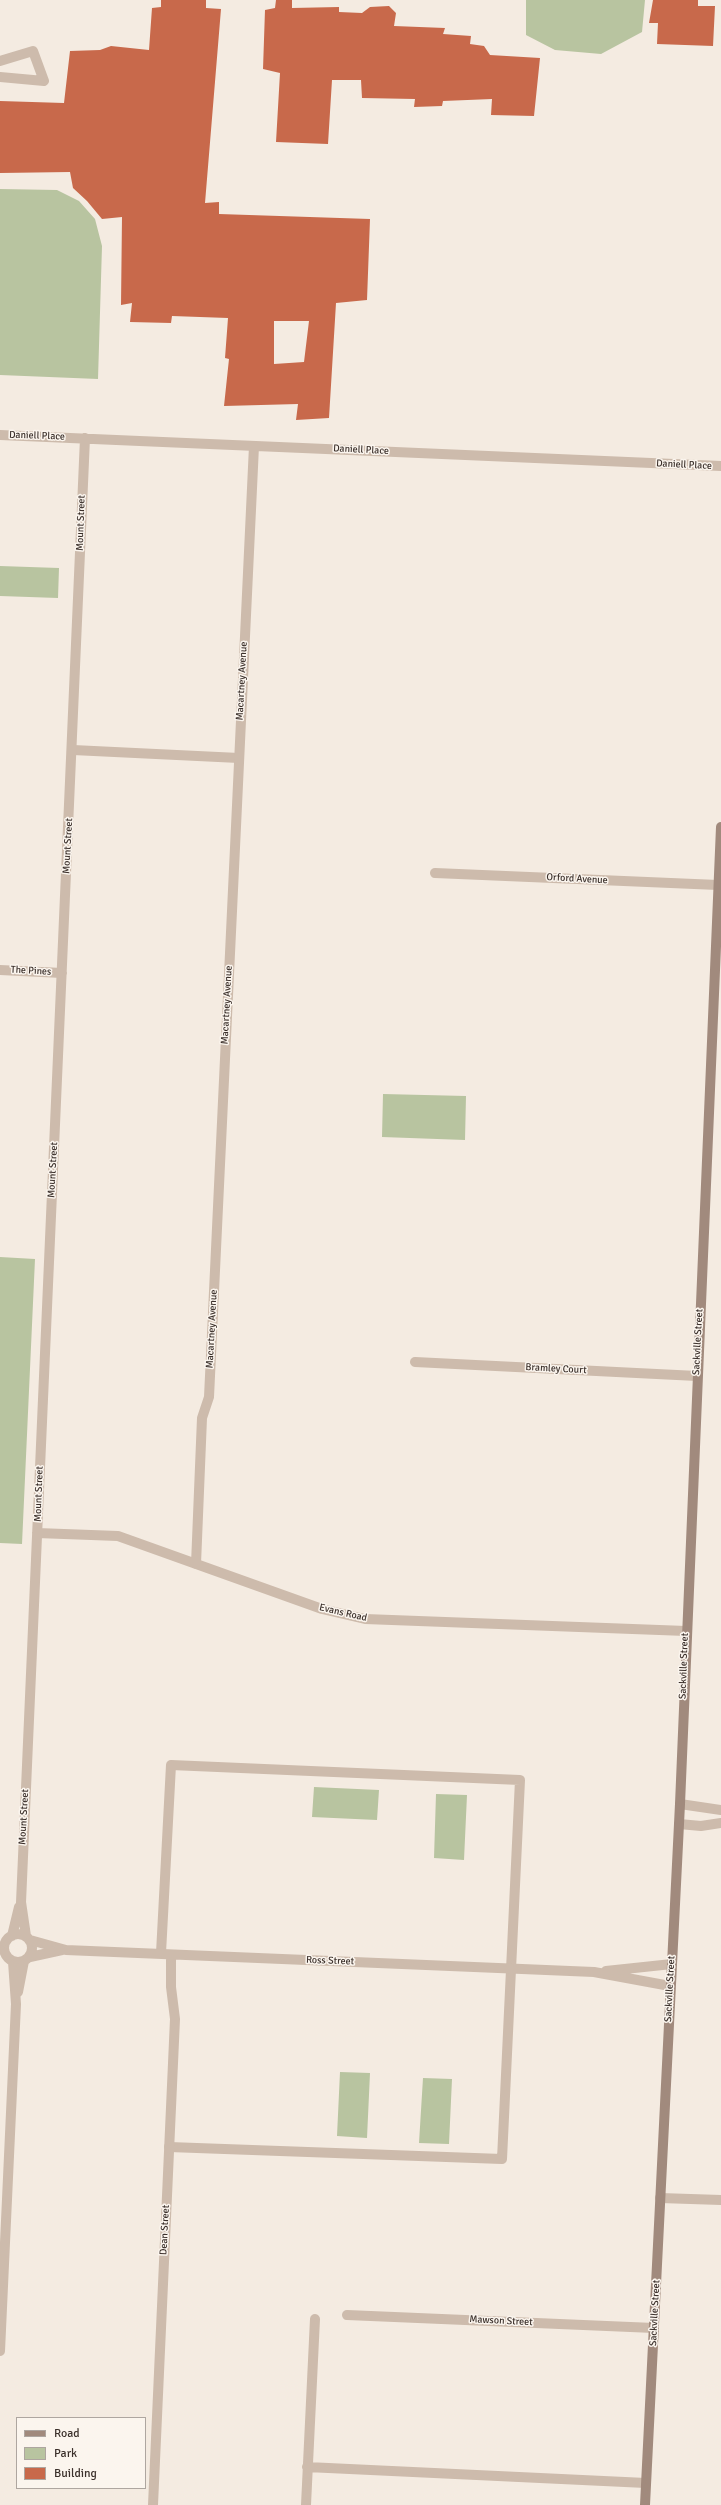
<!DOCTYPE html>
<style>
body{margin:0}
#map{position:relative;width:721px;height:2505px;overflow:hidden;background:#f4ebe1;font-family:Signika,sans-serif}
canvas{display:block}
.legend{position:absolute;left:16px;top:2417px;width:130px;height:72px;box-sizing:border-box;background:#fbf5ee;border:1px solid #aea6a0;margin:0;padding:5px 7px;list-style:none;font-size:12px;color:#3b302b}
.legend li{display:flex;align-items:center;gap:8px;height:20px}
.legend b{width:20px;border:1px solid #aea6a0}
</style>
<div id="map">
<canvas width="721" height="2505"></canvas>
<ul class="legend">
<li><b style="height:5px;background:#a18a7d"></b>Road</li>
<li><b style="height:11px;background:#b8c4a0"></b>Park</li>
<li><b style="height:11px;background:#c8694b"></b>Building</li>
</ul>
</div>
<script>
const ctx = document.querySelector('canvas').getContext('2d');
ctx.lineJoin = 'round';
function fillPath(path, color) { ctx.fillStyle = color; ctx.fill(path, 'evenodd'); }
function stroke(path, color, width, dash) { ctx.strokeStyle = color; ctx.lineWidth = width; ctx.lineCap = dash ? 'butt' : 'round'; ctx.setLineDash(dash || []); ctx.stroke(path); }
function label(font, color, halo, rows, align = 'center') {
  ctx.font = font + ' Signika,sans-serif'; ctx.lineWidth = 3; ctx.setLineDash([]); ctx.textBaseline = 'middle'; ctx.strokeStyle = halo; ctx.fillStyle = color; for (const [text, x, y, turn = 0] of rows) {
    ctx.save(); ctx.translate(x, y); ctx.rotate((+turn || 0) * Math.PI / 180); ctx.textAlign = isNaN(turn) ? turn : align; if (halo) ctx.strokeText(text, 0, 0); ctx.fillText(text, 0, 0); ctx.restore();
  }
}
const green = new Path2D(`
 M526 0H645L642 32 601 54 555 50 526 35Z
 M0 189 57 190 79 201 95 219 102 246 98 379 0 375Z
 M0 566 59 568 58 598 0 596Z
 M383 1094 466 1096 465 1140 382 1137Z
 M0 1257 35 1259 22 1544 0 1543Z
 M314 1787 379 1790 377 1820 312 1817Z
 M436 1794 467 1795 464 1860 434 1858Z
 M340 2072 370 2073 367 2138 337 2136Z
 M423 2078 452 2079 449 2144 419 2143Z`);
const building = new Path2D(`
 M161 0H206V8L221 9 205 203 219 202V214L370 219 367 300 336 303 329 418 296 420 298 404 224 406 229 359 225 358 228 318 172 316 171 323 130 322 132 303 121 305 122 217 102 219 87 201 73 188 70 172 0 173V101L64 103 70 51 100 50 111 46 149 50 152 8 161 7ZM274 321H309L304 362 274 364Z
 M276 0H292V8L339 7V12L362 13 370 7 389 6 396 13 394 26 445 28 443 34 471 36 470 44 484 46 490 55 540 58 534 116 491 115 492 99 443 101 442 106 414 107 415 99 362 98 361 80H332L328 144 276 142 280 73 263 69 265 10 275 8Z
 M653 0H698V6H715L713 46 657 44 658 23H649Z`);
const lane = new Path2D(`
 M73 750 239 758
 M161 1953 171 1765 520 1780 502 2159 169 2147
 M307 2467 646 2483
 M306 2505 315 2319`);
const street = new Path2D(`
 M0 61 33 51 44 81 0 77
 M0 435 721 466
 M435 873 718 885
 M0 970 62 973
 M415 1362 697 1376
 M37 1533 118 1536 322 1609 365 1619 686 1631
 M196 1564 202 1418 209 1397 254 446
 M680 1804 721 1810
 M679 1824 701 1826 721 1823
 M4 1948a14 14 0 1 1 28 0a14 14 0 1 1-28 0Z
 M12 1936 19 1907
 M26 1936 21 1902 85 438
 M30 1940 66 1950 594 1972 670 1986
 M30 1957 62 1950
 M606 1971 672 1964
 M18 1992 24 1961
 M660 2198 721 2200
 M347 2315 654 2328
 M0 2351 16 2004 13 1962
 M153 2505 175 2019 171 1987V1955`);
const secondary = new Path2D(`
 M645 2505 680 1804 721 827`);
const streetNames = [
 ["Daniell Place",37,436,2],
 ["Daniell Place",361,450,3],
 ["Daniell Place",684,465,3],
 ["Mount Street",81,523,-88],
 ["Macartney Avenue",242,681,-87],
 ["Mount Street",68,846,-87],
 ["Orford Avenue",577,879,3],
 ["The Pines",31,971,3],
 ["Macartney Avenue",227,1005,-87],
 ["Mount Street",53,1170,-87],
 ["Macartney Avenue",212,1329,-87],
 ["Sackville Street",698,1342,-87],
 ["Bramley Court",556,1369,3],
 ["Mount Street",39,1494,-88],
 ["Evans Road",343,1613,13],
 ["Sackville Street",684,1666,-88],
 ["Mount Street",24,1817,-87],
 ["Ross Street",330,1961,2],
 ["Sackville Street",670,1989,-87],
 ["Dean Street",165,2230,-87],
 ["Sackville Street",655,2313,-87],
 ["Mawson Street",501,2321,3]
];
fillPath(green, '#b8c4a0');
fillPath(building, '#c8694b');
stroke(lane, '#cdbbac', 10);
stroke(street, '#cdbbac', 10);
stroke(secondary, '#a18a7d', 10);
label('10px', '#3b302b', '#fbf5ee', streetNames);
</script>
